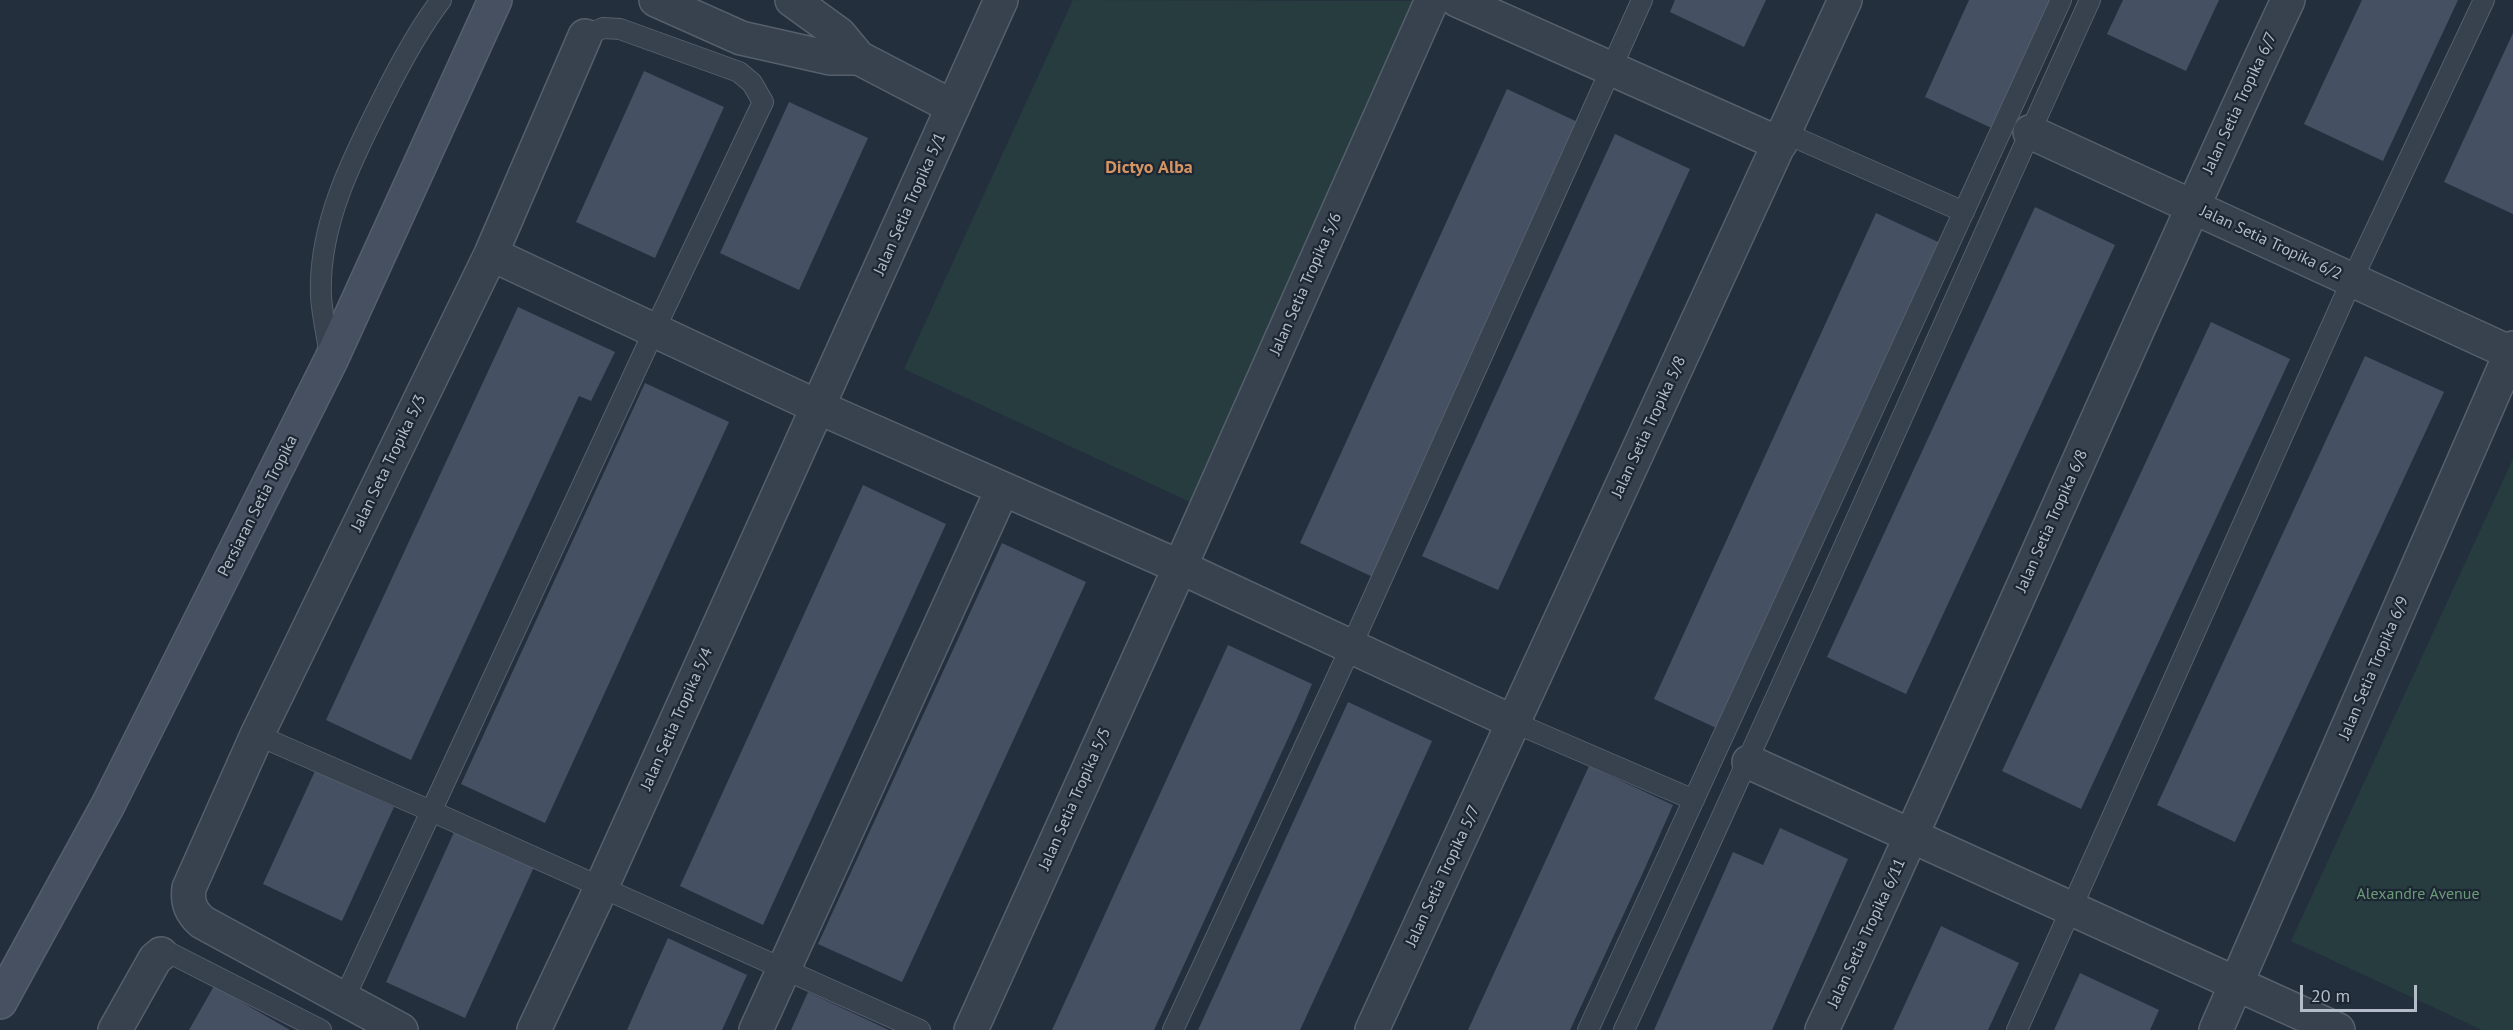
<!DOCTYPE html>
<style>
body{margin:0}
#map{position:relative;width:2513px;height:1030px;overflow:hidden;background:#242f3e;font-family:"PT Sans",sans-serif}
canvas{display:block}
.scale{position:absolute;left:2300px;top:985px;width:117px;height:27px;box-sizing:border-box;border:3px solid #b4bcc9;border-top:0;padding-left:8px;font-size:18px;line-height:21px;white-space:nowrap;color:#b4bcc9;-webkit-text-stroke:4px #1d2633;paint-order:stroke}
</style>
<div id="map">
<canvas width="2513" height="1030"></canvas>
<div class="scale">20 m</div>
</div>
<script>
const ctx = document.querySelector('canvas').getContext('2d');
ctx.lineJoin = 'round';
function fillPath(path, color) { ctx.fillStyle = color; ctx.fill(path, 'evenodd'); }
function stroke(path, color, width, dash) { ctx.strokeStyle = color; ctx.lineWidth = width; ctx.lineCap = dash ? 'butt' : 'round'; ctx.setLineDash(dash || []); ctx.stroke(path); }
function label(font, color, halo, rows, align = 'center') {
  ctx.font = font + ' "PT Sans",sans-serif'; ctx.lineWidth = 4.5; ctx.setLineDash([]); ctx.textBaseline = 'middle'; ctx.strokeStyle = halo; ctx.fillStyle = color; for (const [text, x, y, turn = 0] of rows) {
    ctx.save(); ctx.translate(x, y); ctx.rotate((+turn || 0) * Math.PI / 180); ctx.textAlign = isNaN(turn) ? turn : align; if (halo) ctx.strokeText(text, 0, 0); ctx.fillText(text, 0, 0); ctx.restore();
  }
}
const green = new Path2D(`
 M1073 0 1420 1 1190 502 904 369Z
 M2513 459V1030H2482L2291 941Z`);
const building = new Path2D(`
 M1675 0H1766L1744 47 1670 12Z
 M1969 0H2060L2000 132 1925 97Z
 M2123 0H2219L2186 71 2107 34Z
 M2362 0H2458L2383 161 2304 124Z
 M2513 33V214L2444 182Z
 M644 71 724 107 655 258 576 222Z
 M1507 89 1582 124 1375 578 1300 543Z
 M789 102 868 138 799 290 720 253Z
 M1615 134 1690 169 1498 590 1422 556Z
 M2035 207 2115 245 1906 694 1827 657Z
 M1876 213 1951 248 1729 734 1654 699Z
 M518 307 615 352 591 401 579 396 411 760 326 720Z
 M2211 322 2290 359 2081 809 2002 771Z
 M2365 356 2444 392 2235 842 2157 805Z
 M645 383 729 422 545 823 461 784Z
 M863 485 946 524 763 925 680 886Z
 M1002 543 1086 582 902 982 818 944Z
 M1228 645 1312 684 1296 721 1154 1030H1052Z
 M1348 702 1432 741 1349 924 1300 1030H1198Z
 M1589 766 1673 805 1641 877 1570 1030H1468Z
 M315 771 394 807 342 921 263 884Z
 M1780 828 1848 859 1772 1030H1654L1733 852 1763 865Z
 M455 830 534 867 465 1018 386 982Z
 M1941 926 2019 963 1988 1030H1893Z
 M668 938 747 975 722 1030H627Z
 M2080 973 2159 1010 2150 1030H2054Z
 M214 986 290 1030H189Z
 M808 992 889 1030H791Z`);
const lane = new Path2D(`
 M1785 133 1964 212
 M330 355C327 335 322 315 321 296 318 226 352 159 383 98 400 64 418 30 441 0
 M1513 722 1694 800
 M257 735 431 811 920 1030
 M161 954 168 952 321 1030
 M344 999 654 331 763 102 752 83 739 72 620 29 603 28 585 36
 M1173 1030 1351 647 1642 0
 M1588 1030 2061 0
 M1624 1030C1783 688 1934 343 2090 0
 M2017 1030 2352 280 2484 0`);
const street = new Path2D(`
 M656 0 741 38 830 58H859
 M792 0 839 34 859 58 953 107
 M1457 0 1780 144
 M2030 132 2513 354
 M491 254 818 407 1180 567 1513 722
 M1749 762 2338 1030
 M115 1030 155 959 161 954
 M401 1030 202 922C191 912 187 903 189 888L257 735 491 254 585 36
 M534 1030 601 888 1001 0
 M756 1030 1002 490
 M971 1030 1180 567 1432 0
 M1372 1030 1845 0
 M1822 1030C1982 688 2128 341 2288 0
 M2216 1030 2513 348`);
const secondary = new Path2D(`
 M0 1002 108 805 331 360 495 0`);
const streetNames = [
 ["Jalan Setia Tropika 6/7",2240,103,-65],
 ["Jalan Setia Tropika 5/1",910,204,-66],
 ["Jalan Setia Tropika 6/2",2271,243,25],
 ["Jalan Setia Tropika 5/6",1306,284,-66],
 ["Jalan Setia Tropika 5/8",1649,427,-65],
 ["Jalan Seta Tropika 5/3",389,463,-64],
 ["Persiaran Setia Tropika",258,506,-63],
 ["Jalan Setia Tropika 6/8",2052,521,-66],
 ["Jalan Setia Tropika 6/9",2374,668,-67],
 ["Jalan Setia Tropika 5/4",677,719,-66],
 ["Jalan Setia Tropika 5/5",1075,799,-66],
 ["Jalan Setia Tropika 5/7",1443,876,-65],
 ["Jalan Setia Tropika 6/11",1867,933,-65]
];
const parkNames = [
 ["Alexandre Avenue",2418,894]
];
const neighbourhoodNames = [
 ["Dictyo Alba",1149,168]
];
fillPath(green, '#263c3f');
fillPath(building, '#455162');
stroke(lane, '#565f6c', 22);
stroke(street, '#565f6c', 36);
stroke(secondary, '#565f6c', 36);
stroke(lane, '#38414e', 20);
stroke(street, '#38414e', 33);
stroke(secondary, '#465061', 33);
label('16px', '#b4bcc9', '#1d2633', streetNames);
label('16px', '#6b9a76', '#1d2633', parkNames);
label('bold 18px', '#d59563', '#1d2633', neighbourhoodNames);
</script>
